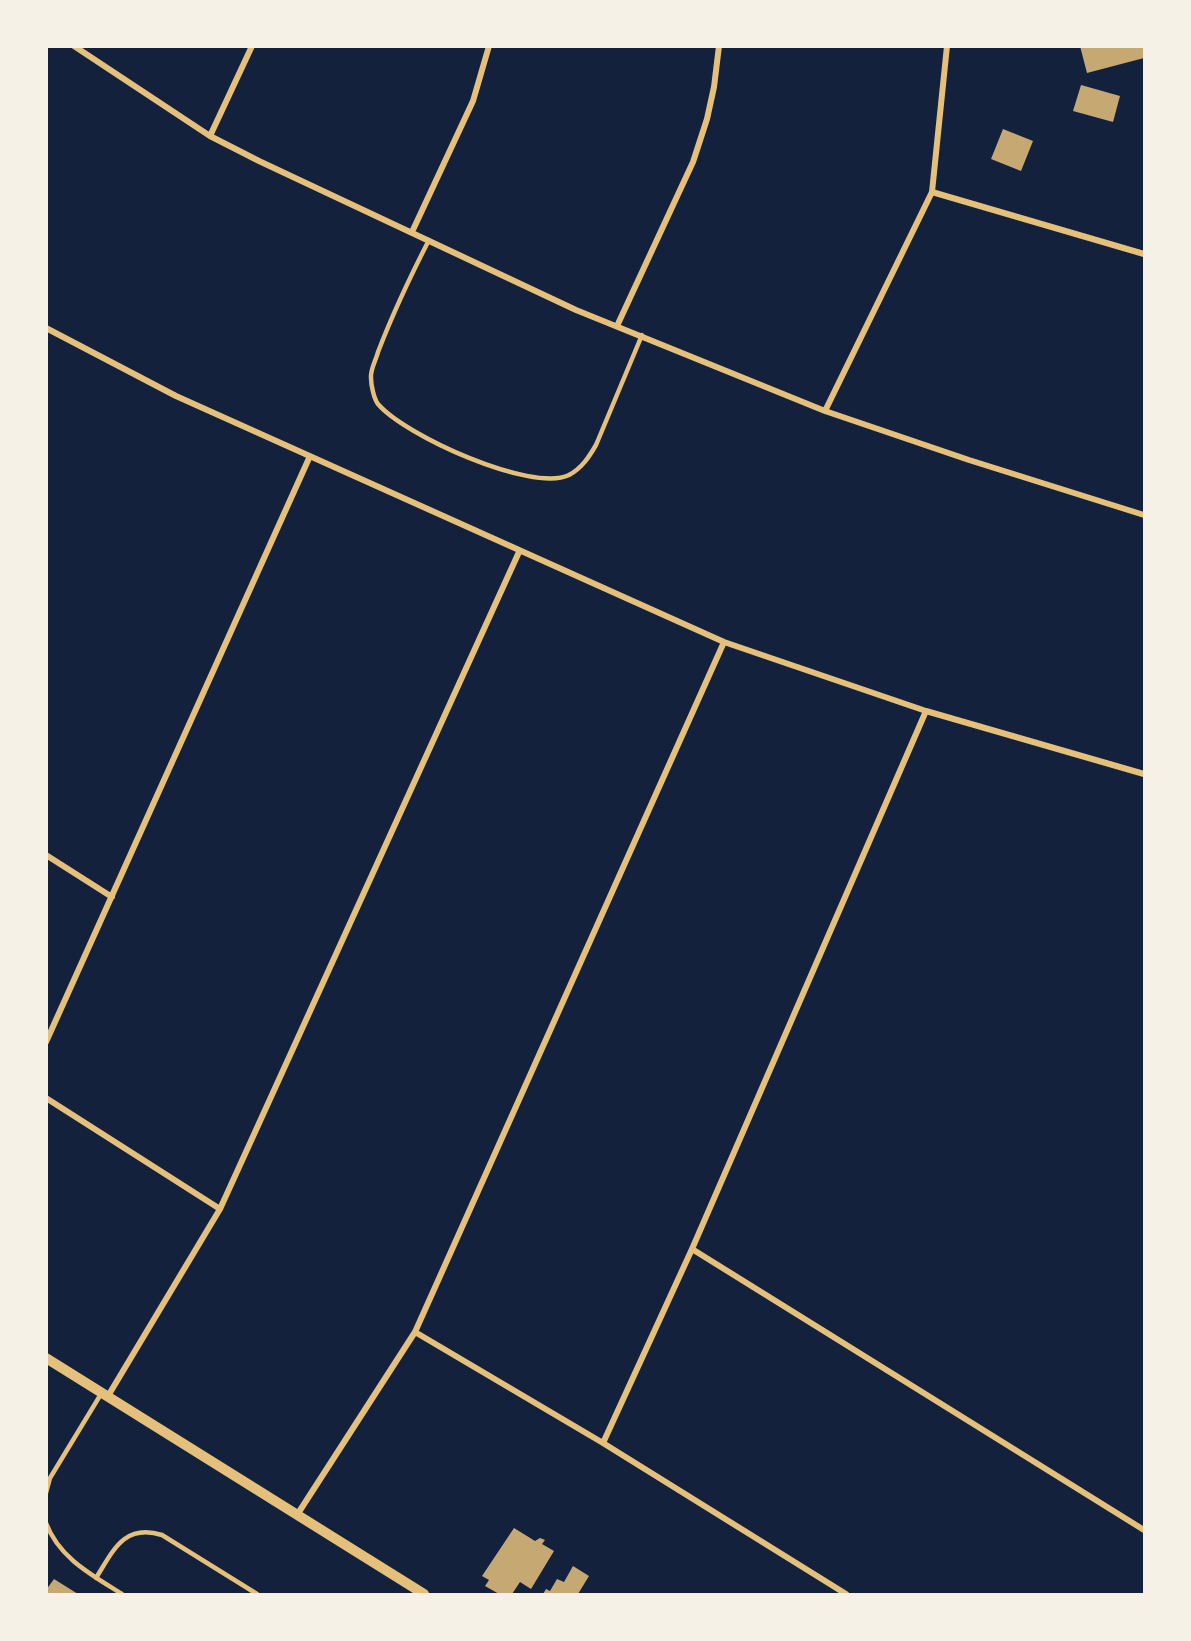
<!DOCTYPE html>
<style>
body{margin:0}
#map{position:relative;width:1191px;height:1641px;overflow:hidden;background:#14213d;font-family:Mulish,sans-serif}
canvas{display:block}
.frame{position:absolute;inset:0;border:48px solid #f6f1e7;pointer-events:none}
</style>
<div id="map">
<canvas width="1191" height="1641"></canvas>
<div class="frame"></div>
</div>
<script>
const ctx = document.querySelector('canvas').getContext('2d');
ctx.lineJoin = 'round';
function fillPath(path, color) { ctx.fillStyle = color; ctx.fill(path, 'evenodd'); }
function stroke(path, color, width, dash) { ctx.strokeStyle = color; ctx.lineWidth = width; ctx.lineCap = dash ? 'butt' : 'round'; ctx.setLineDash(dash || []); ctx.stroke(path); }
const building = new Path2D(`
 M1080 46H1144V58L1087 73Z
 M1081 85 1120 96 1113 122 1073 111Z
 M1003 129 1033 141 1021 171 991 159Z
 M514 1528 535 1541 540 1538 545 1540 542 1544 554 1551 531 1589 520 1582 512 1594H499L485 1586 489 1580 482 1576Z
 M573 1566 589 1576 578 1594H543L546 1589 550 1591 557 1579 564 1582Z
 M54 1579 78 1594H46V1590Z`);
const service = new Path2D(`
 M429 240C410 277 393 313 378 352 376 360 370 370 371 378 371 385 374 399 378 404 404 435 531 493 569 475 582 468 589 457 596 445L642 335
 M46 1493 50 1478 101 1394
 M46 1523C59 1558 92 1575 122 1594
 M96 1578C113 1551 124 1523 162 1535L257 1594`);
const minor = new Path2D(`
 M74 46 210 136 259 161 576 310 825 411 969 460 1144 515
 M210 136 252 46
 M932 192 1144 254
 M412 232 473 101 489 46
 M617 326 693 162 707 119 714 87 719 46
 M46 328 176 396 724 642 926 711 1144 774
 M825 411 932 192 947 46
 M46 855 112 897
 M46 1042 310 456
 M46 1098 220 1209
 M692 1249 1144 1530
 M415 1332 603 1443 846 1594
 M108 1396 220 1209 519 552
 M603 1443 692 1249 926 711
 M297 1515 415 1332 724 642`);
const tertiary = new Path2D(`
 M46 1358 424 1594`);
fillPath(building, '#c6a872');
stroke(service, '#e5c07b', 4.5);
stroke(minor, '#e5c07b', 6);
stroke(tertiary, '#e5c07b', 10);
</script>
